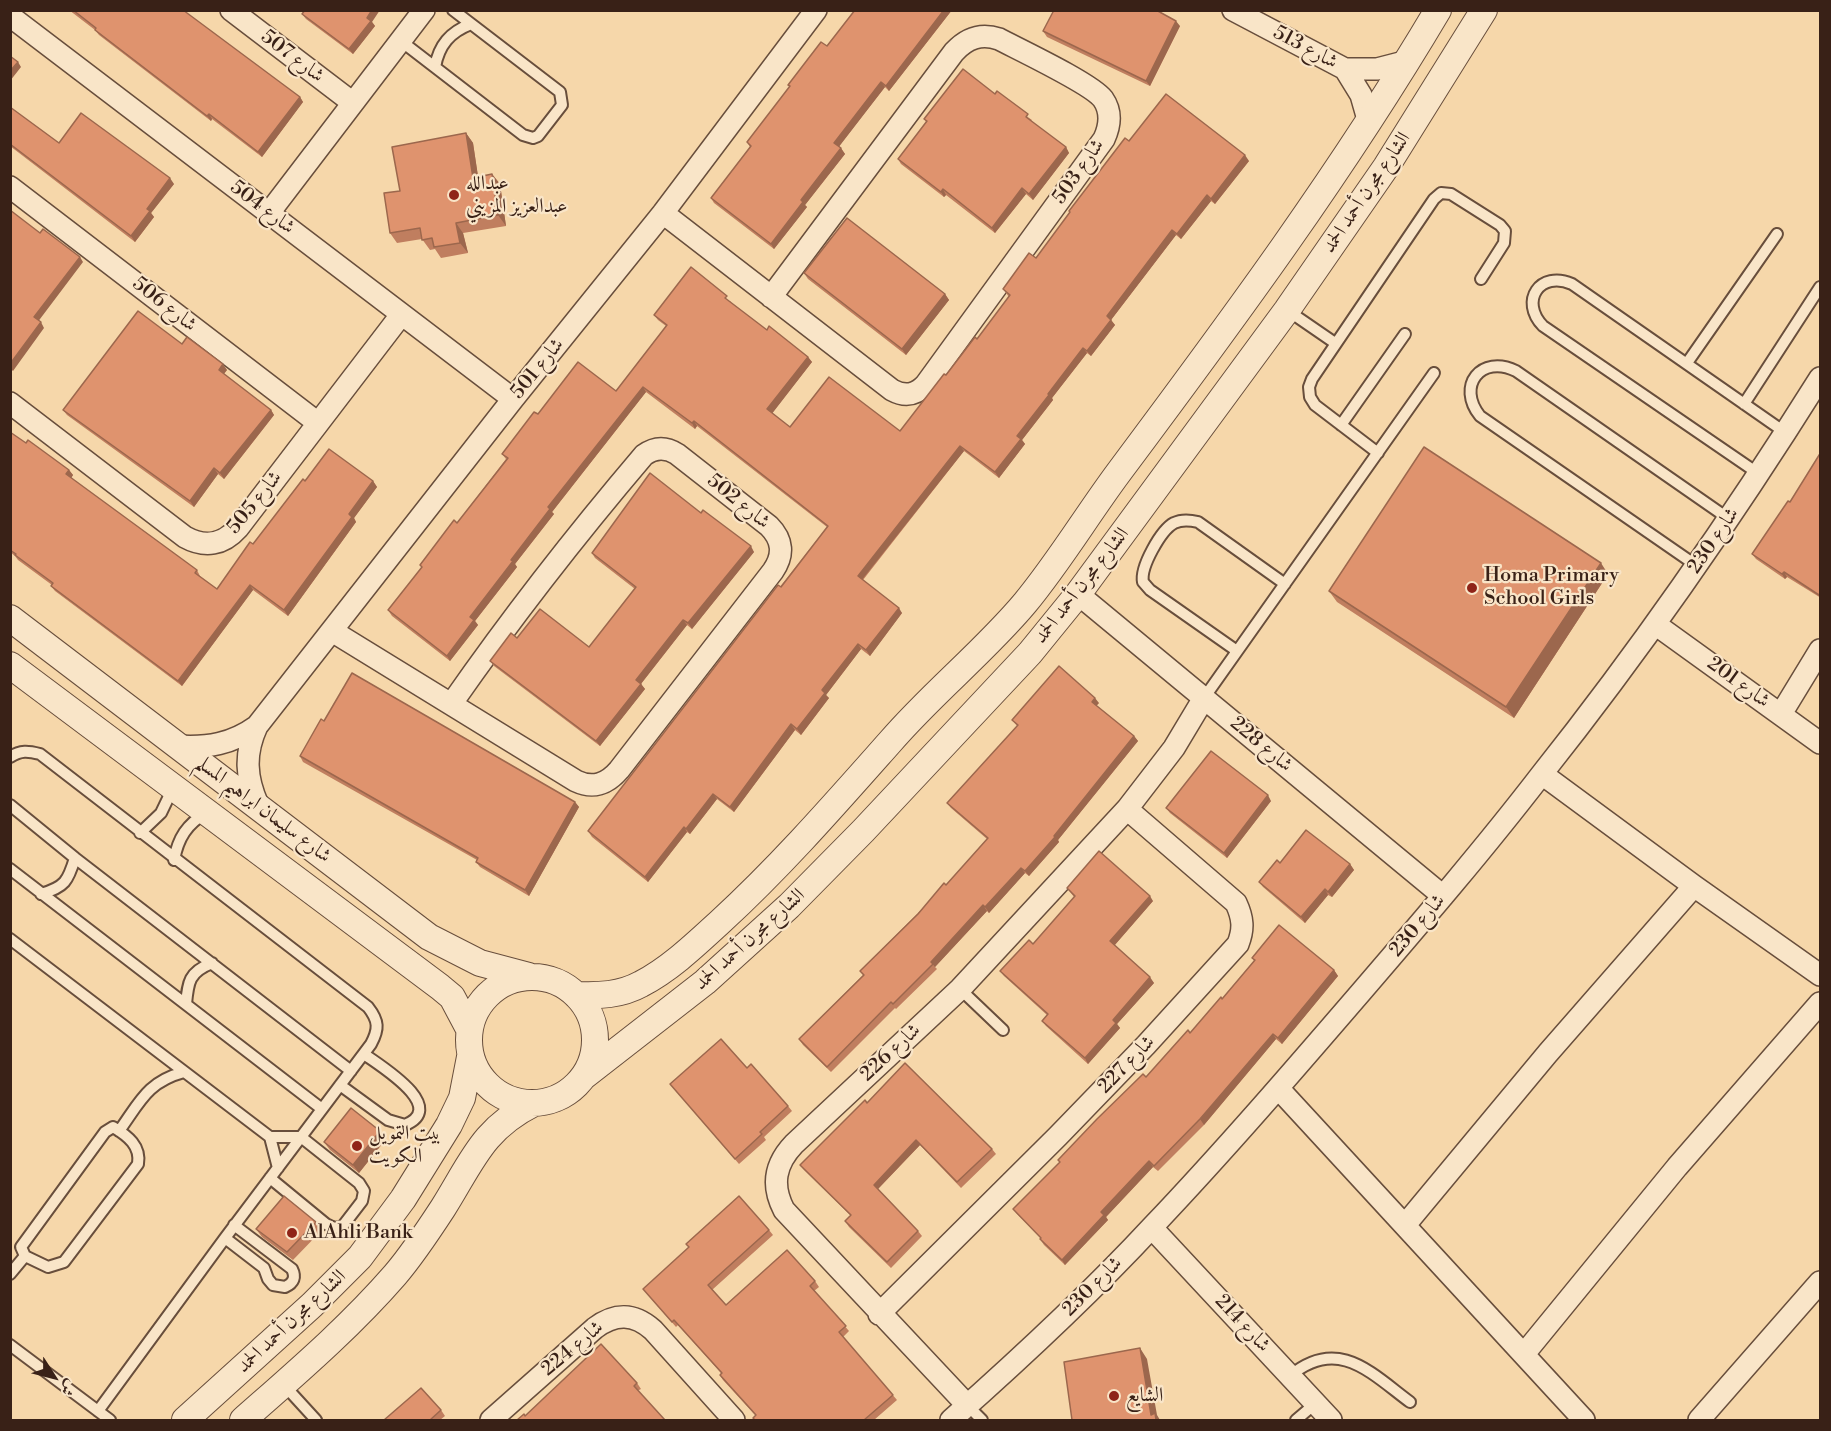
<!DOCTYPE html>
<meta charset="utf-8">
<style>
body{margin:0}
#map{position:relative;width:1831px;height:1431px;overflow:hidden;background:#f6d7aa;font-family:"Libre Bodoni",Amiri,serif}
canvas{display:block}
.frame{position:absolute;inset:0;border:12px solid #392117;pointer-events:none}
.north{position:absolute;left:24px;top:1347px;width:60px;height:60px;-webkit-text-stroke:4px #f9e5c8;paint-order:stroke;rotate:126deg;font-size:16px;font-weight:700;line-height:24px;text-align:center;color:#392117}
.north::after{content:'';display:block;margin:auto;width:21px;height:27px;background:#392117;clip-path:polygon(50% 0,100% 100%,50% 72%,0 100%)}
</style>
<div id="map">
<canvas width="1831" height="1431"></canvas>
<div class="frame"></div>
<div class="north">ش</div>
</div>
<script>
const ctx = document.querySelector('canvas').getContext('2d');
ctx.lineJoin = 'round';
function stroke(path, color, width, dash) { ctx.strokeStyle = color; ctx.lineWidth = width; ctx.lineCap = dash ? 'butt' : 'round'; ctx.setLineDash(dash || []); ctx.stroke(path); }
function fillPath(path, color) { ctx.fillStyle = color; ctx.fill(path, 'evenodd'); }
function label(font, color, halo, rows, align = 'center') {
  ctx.font = font + ' "Libre Bodoni",Amiri,serif'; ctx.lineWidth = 4.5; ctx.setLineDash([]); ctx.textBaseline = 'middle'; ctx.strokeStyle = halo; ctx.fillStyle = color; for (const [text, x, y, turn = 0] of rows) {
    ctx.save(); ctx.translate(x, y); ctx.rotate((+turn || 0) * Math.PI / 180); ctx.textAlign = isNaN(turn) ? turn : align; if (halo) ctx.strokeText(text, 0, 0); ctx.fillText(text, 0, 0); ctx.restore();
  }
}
const service = new Path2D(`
 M401 41 523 135 533 138 538 136 562 105 560 92 453 10
 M435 67C439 45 450 32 471 24
 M1287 310 1335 343
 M1687 363 1777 234
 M1744 404 1820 287
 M1341 425 1405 334
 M1378 453 1315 405 1310 397 1309 387 1312 379 1434 199 1441 193 1451 194 1500 225 1505 231 1504 243 1481 279
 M1759 474 1543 326C1519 301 1540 270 1572 284L1786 433
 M1697 566 1480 416C1456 386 1481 354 1516 371L1729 519
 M1237 651 1150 590 1143 582C1140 567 1161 530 1174 523 1182 519 1190 520 1198 522L1285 584
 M1204 698 1434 373
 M10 757C21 750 28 751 40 754L368 1007C379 1021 379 1029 371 1044L225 1238 98 1411
 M10 805 75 858 351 1071
 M140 833 161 813 173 788
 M174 860C178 838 187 824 206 813
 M10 869 322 1109
 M41 894C65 887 68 881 75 858
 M10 939 270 1137H301L359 1183 364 1191 362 1201 342 1227 334 1228 326 1224 270 1178
 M960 989 1003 1030
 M186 1004C188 982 189 972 212 963
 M340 1085 388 1120 405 1125C449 1107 379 1065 364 1054
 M113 1127C128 1136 141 1146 138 1164L64 1262 48 1267 25 1256 21 1247 105 1132Z
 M119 1131C140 1102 147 1082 184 1072
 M270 1137 278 1168
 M225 1238 264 1268 268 1279 273 1285 285 1287C294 1283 296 1277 292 1269L234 1225
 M10 1274 25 1256
 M10 1345 110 1420
 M1290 1376C1338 1336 1371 1373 1410 1402
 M284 1385 316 1420
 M968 1406 982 1420
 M1296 1420 1316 1403`);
const minor = new Path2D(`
 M231 10 353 103
 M1233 10 1345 69H1377L1408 61
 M10 16 513 399
 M1345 69 1361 95 1369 123
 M10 187 318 423
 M269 213 424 10
 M663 213 892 390C905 397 916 395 926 384L1104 139C1110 126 1112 112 1103 99 1092 84 1020 50 999 39 981 33 967 38 954 52L771 297
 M10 403 185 537C205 548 223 545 238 528L401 315
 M1078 594 1443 896
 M1655 624 1820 743
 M332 631 576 781C593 789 607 784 619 770L773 571C784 555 783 540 769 526L677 454C666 447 655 447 644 455 576 535 512 617 452 703
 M1781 714 1820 650
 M177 746C208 748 232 744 257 726
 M1542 774 1694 886 1820 975
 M258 805C246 778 244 754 257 726L513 399 663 213 816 10
 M1278 1088 1584 1420
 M1405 1225 1548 1053 1694 886
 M1152 1228 1331 1420
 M879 1314 1058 1136 1146 1045 1238 944C1244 929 1243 918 1236 903L1127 809
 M1524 1354 1677 1167 1820 1003
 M968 1406 784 1210C771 1185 775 1164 794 1144L960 989 1127 809 1174 748 1204 698
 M491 1420 595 1328C615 1313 634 1313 653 1330L734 1420
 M951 1420C1021 1358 1090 1294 1153 1226 1225 1150 1294 1070 1362 991 1423 920 1484 849 1541 775 1642 648 1734 515 1820 378
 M1699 1420 1820 1282`);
const tertiary = new Path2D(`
 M10 618 429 937 480 963 529 976
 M10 665 440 987 452 997 469 1029
 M469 1040a63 63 0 1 1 126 0a63 63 0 1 1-126 0Z
 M576 995C599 996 621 995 641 984 670 969 696 944 720 922 781 866 835 804 890 742 932 693 984 652 1025 603 1059 562 1087 515 1119 472 1231 322 1342 172 1438 10
 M583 1077 705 982 789 906 863 831 1030 653 1078 594 1287 310 1386 167 1484 10
 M185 1420 312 1305 360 1257 403 1199 449 1125 462 1098 470 1057
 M243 1420C295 1374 349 1328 395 1275 413 1254 428 1231 443 1208 472 1162 482 1129 534 1103`);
const wall = new Path2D(`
 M69 10H185L184 12 300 97 303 102 262 157 212 119 211 121 99 35 95 30Z
 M855 10H952L889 91 885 87 839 146 845 154 805 205 807 207 774 249 714 203 711 198 750 147 747 142 790 87 788 85 827 46Z
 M302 14 372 22 375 26 353 54 306 19Z
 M1180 26 1150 86 1047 37 1043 31Z
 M995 94 1032 120 1031 121 1066 147 1069 153 1033 200 1026 194 995 233 946 195 944 197 901 164 898 159 926 122 924 119Z
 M10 107 59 143 174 184 151 213 154 217 135 242 10 146Z
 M466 133 473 143 478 177 492 174 500 184 506 226 463 233 468 253 441 258 435 249 430 250 422 239 397 243 390 233 400 191Z
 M1129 141 1249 161 1215 204 1211 201 1181 239 1176 235 1111 320 1115 325 1091 356 1087 353 1052 398 1053 400 1022 440 1025 444 999 478 964 451 863 580 902 613 870 656 861 649 826 695 829 698 801 735 795 730 734 812 717 799 690 834 687 832 648 882 592 837 588 831 827 527 697 426 695 429 646 392 552 512 554 514 515 564 517 567 475 621 478 625 450 661 392 616 388 610 422 567 420 565 457 523 506 459 502 454 538 414 616 391 666 326 658 320 654 315 731 301 730 302 767 330 808 357 812 362 772 413 790 427 900 431 977 339 1009 297 1003 289 1036 258 1070 213 1069 211Z
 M804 273 945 294 949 300 906 355 808 279Z
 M182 344 227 370 224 374 271 410 274 415 224 479 218 474 194 507 67 415 63 410Z
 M10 432 26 443 69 470 73 475 71 478 197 570 200 576 217 589 305 481H373L377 487 354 518 356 522 288 616 253 590 182 686 55 591 51 586 52 585 18 560 15 556 10 552Z
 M1821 452V598L1787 577 1785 579 1756 559 1752 554 1790 502Z
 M701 513 754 552 692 629 687 625 641 684 645 689 600 746 494 666 490 661 517 638 589 647 635 589 595 558 592 553Z
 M1608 574 1514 718 1337 602 1329 591Z
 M1099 703 1096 706 1134 736 1138 741 1058 840 1059 842 1029 876 1025 873 989 913 987 911 935 967 937 969 896 1009 895 1008 831 1072 803 1045 799 1039 863 975 860 971 946 885 987 839 951 808 947 803 1017 726 1012 720Z
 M324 721 575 802 579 807 529 896 480 867 476 862 477 860 303 762 300 756Z
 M1271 801 1227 858 1170 813 1166 808Z
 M1280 863 1350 864 1354 870 1332 897 1328 895 1305 923 1263 887 1259 882Z
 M1067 888 1153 901 1114 946 1154 983 1117 1024 1120 1028 1088 1064 1046 1026 1042 1021 1047 1015 1004 976 1000 971 1033 944 1074 897Z
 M1252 958 1334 970 1338 976 1282 1044 1276 1039 1204 1125 1158 1171 1153 1167 1106 1217 1108 1220 1065 1265 1044 1245 1040 1239 1041 1238 1017 1214 1013 1209 1060 1162 1058 1160 1146 1077 1190 1033 1222 999 1254 961Z
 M747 1068 788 1106 792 1111 764 1137 766 1140 739 1164 670 1084Z
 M867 1103 992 1149 996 1154 961 1188 920 1145 878 1189 918 1231 922 1236 891 1268 849 1227 845 1221 851 1216 804 1170 800 1165Z
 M380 1131 386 1139 359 1173 330 1150 324 1142Z
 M316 1222 322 1230 293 1260 262 1237 256 1229Z
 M769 1230 773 1235 712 1290 726 1305 815 1281 819 1287 814 1291 849 1331 843 1337 897 1400 874 1420H754L756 1416 723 1380 720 1375 721 1373 678 1325 676 1327 643 1289Z
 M637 1383 641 1389 639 1390 525 1416Z
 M441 1410 445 1416 440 1420H384Z`);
const shadedWall = new Path2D(`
 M372 10H380L372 22 375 26 353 54 349 49 367 18Z
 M944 10H952L889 91 886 86Z
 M1176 21 1180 26 1150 86 1146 81Z
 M18 62 21 67 10 81V71Z
 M881 82 885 87 838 148 834 143Z
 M300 97 303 102 262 157 258 152Z
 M209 114 212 119 211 121 207 116Z
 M466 133 473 143 480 189 473 178Z
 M1066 147 1069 153 1033 200 1029 194Z
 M841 148 845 154 805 205 807 207 774 249 771 244 801 200Z
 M1245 155 1249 161 1215 204 1211 199Z
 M492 174 500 184 506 226 498 215Z
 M170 178 174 184 151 213 154 217 135 242 131 236 147 209Z
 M1022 188 1026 194 995 233 992 228Z
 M943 189 946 195 944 197 941 192Z
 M1207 195 1211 201 1181 239 1177 234Z
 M456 223 463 233 468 253 460 243Z
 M1172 230 1176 235 1111 320 1115 325 1091 356 1087 351 1107 316Z
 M80 257 83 262 37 323 34 317Z
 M945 294 949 300 906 355 902 349Z
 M41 322 44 328 13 371 10 368V364Z
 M1083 348 1087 353 1052 398 1053 400 1022 440 1025 444 999 478 995 472 1017 436 1048 394Z
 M808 357 812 362 771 415 767 409Z
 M223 364 227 370 222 376 219 370Z
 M643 387 646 392 552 512 554 514 515 564 517 567 475 621 478 625 450 661 447 656 470 617 548 507Z
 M271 410 274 415 224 479 220 473Z
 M694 421 697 426 695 429 692 423Z
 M960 446 964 451 861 581 858 576Z
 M214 468 218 474 194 507 190 501Z
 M69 470 73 475 70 480 66 474Z
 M373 481 377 487 354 518 356 522 288 616 284 610 349 514Z
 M751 546 754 552 692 629 688 623Z
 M1601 563 1608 574 1514 718 1506 707Z
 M1784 572 1787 577 1785 579 1782 574Z
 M250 585 253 590 182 686 178 681Z
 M899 608 902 613 870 656 866 650Z
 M683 620 687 625 640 685 636 680Z
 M858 644 861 649 826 695 829 698 801 735 797 729 822 690Z
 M641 684 645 689 600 746 596 741Z
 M1095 698 1099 703 1095 707 1092 702Z
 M791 724 795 730 734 812 730 807Z
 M1134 736 1138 741 1058 840 1059 842 1029 876 1025 871Z
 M713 794 717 799 690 834 686 829Z
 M1268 795 1271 801 1227 858 1224 853Z
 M575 802 579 807 529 896 525 890Z
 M684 827 687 832 648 882 645 877Z
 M1350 864 1354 870 1332 897 1328 892Z
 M1021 868 1025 873 989 913 985 907Z
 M1325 889 1328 895 1305 923 1301 917Z
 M1150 896 1153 901 1113 947 1110 941Z
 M983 905 987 911 935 967 931 962Z
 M1334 970 1338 976 1282 1044 1278 1038Z
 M1150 977 1154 983 1117 1024 1120 1028 1088 1064 1085 1058 1113 1020Z
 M1273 1034 1276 1039 1204 1125 1200 1119Z
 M380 1131 386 1139 359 1173 353 1165Z
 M916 1140 920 1145 877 1190 874 1185Z
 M1149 1161 1153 1167 1106 1217 1108 1220 1065 1265 1062 1260 1101 1212Z
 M1140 1348 1147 1359 1157 1415 1160 1420H1155L1151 1415Z`);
const building = new Path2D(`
 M73 10H183L300 97 258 152 209 114 207 116 95 30 96 28Z
 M305 10H372L367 18 371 21 349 49 302 14Z
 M855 10H944L886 86 881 82 834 143 841 148 801 200 803 202 771 244 711 198 751 146 747 142 790 86 788 85 821 42 827 46Z
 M1054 10H1156L1176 21 1146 81 1043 31Z
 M10 56 18 62 10 71Z
 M963 69 995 94 997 91 1028 114 1026 117 1066 147 1029 194 1022 188 992 228 943 189 941 192 898 159 927 121 924 119Z
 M1166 94 1245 155 1211 199 1207 195 1177 234 1172 230 1107 316 1111 320 1087 351 1083 348 1048 394 1049 395 1017 436 1021 439 995 472 960 446 858 576 899 608 866 650 858 644 822 690 825 693 797 729 791 724 730 807 713 794 686 829 684 827 645 877 588 831 778 585 781 587 828 526 694 421 692 423 643 387 548 507 550 509 511 560 513 561 470 617 474 620 447 656 388 610 422 567 420 565 454 520 457 523 508 458 502 454 534 412 538 414 578 362 616 391 667 325 654 315 691 267 727 296 725 298 767 330 769 326 808 357 767 409 790 427 829 377 900 431 944 374 946 375 975 337 977 339 1010 295 1003 289 1029 253 1036 258 1070 212 1069 211 1125 138 1129 141Z
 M10 107 59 143 81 113 170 178 147 209 150 211 131 236 10 144Z
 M466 133 473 178 492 174 498 215 456 223 460 243 434 247 432 238 422 240 420 228 390 233 384 193 400 191 392 147Z
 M10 210 40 233 43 229 80 257 34 317 41 322 10 364Z
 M847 218 945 294 902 349 804 273Z
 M138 311 182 344 187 337 223 364 219 370 271 410 220 473 214 468 190 501 63 410Z
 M10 432 26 443 28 440 69 470 66 474 197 570 195 573 217 589 250 542 253 544 303 479 305 481 329 449 373 481 349 514 352 517 284 610 250 585 178 681 51 586 53 583 15 555 16 554 10 550Z
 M1424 447 1601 563 1506 707 1329 591Z
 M1821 452V592L1819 595 1784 572 1782 574 1752 554 1788 501 1790 502Z
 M650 473 701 513 703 510 751 546 688 623 683 620 636 680 641 684 596 741 490 661 511 633 517 638 540 609 589 647 636 587 592 553Z
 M1059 666 1095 698 1092 702 1134 736 1054 836 1055 837 1025 871 1021 868 985 907 983 905 931 962 933 964 893 1004 891 1002 827 1067 799 1039 864 975 860 971 918 914 944 883 946 885 988 838 947 803 1018 725 1012 720Z
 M352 673 575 802 525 890 476 862 478 858 300 756 321 719 324 721Z
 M1211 751 1268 795 1224 853 1166 808Z
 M1306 830 1350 864 1328 892 1325 889 1301 917 1259 882 1277 860 1280 863Z
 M1099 851 1150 896 1110 941 1150 977 1113 1020 1116 1023 1085 1058 1042 1021 1048 1014 1000 971 1029 940 1033 944 1075 896 1067 888Z
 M1279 925 1334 970 1278 1038 1273 1034 1200 1119 1154 1166 1149 1161 1101 1212 1104 1215 1062 1260 1040 1239 1041 1238 1013 1209 1060 1162 1058 1160 1097 1119 1143 1074 1146 1077 1188 1030 1190 1033 1221 997 1222 999 1255 960 1252 958Z
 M721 1039 747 1068 751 1064 788 1106 760 1132 762 1134 735 1159 670 1084Z
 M905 1063 992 1149 957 1182 916 1140 874 1185 918 1231 887 1262 845 1221 851 1215 800 1165 865 1100 867 1103Z
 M351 1108 380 1131 353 1165 324 1142Z
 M284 1196 316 1222 287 1252 256 1229Z
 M739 1196 769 1230 708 1285 726 1305 787 1250 815 1281 810 1286 846 1326 839 1332 893 1395 864 1420H755L753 1418 756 1415 720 1375 722 1373 674 1320 672 1322 643 1289 689 1247 686 1244Z
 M601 1344 637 1383 634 1386 665 1420H517L524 1414 525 1416Z
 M1140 1348 1151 1415 1155 1413 1156 1420H1072L1064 1362Z
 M421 1388 441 1410 430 1420H384Z`);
const markers = [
 [454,195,6,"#8f2418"],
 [1472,588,6,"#8f2418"],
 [357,1146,6,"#8f2418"],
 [292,1233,6,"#8f2418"],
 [1114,1396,6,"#8f2418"]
];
const streetNames = [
 ["شارع 513",1305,48,28],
 ["شارع 507",292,57,37],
 ["شارع 503",1079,172,-55],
 ["الشارع مجرن أحمد الحمد",1367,193,-56],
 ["شارع 504",262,208,37],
 ["شارع 506",164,305,38],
 ["شارع 501",538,369,-51],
 ["شارع 502",738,502,39],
 ["شارع 505",255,503,-51],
 ["شارع 230",1714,541,-56],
 ["الشارع مجرن أحمد الحمد",1082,586,-52],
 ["شارع 201",1738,683,36],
 ["شارع 228",1261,745,40],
 ["شارع سليمان ابراهيم المسلم",263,810,37],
 ["شارع 230",1418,926,-50],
 ["الشارع مجرن أحمد الحمد",750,940,-42],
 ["شارع 226",891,1053,-43],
 ["شارع 227",1127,1065,-46],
 ["شارع 230",1093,1287,-45],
 ["الشارع مجرن أحمد الحمد",292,1322,-43],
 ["شارع 214",1242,1324,47],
 ["شارع 224",573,1349,-40]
];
const poiNames = [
 ["عبدالله",466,184],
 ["عبدالعزيز المزيني",466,207],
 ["Homa Primary",1484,576],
 ["School Girls",1484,599],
 ["بيت التمويل",369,1134],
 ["الكويت",369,1157],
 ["AlAhli Bank",304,1233],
 ["الشايع",1126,1396]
];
stroke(service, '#684e3c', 14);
stroke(minor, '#684e3c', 24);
stroke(tertiary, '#684e3c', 28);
stroke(service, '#f9e5c8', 10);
stroke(minor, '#f9e5c8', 21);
stroke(tertiary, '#f9e5c8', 26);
fillPath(wall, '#c07e5f');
fillPath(shadedWall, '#9c674d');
fillPath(building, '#df936e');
stroke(building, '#9c674d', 1.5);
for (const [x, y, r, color] of markers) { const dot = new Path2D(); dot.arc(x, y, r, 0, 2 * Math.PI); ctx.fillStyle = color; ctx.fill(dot); stroke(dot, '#f9e5c8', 2); }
label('20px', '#392117', '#f9e5c8', streetNames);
label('20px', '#392117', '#f9e5c8', poiNames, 'left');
</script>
